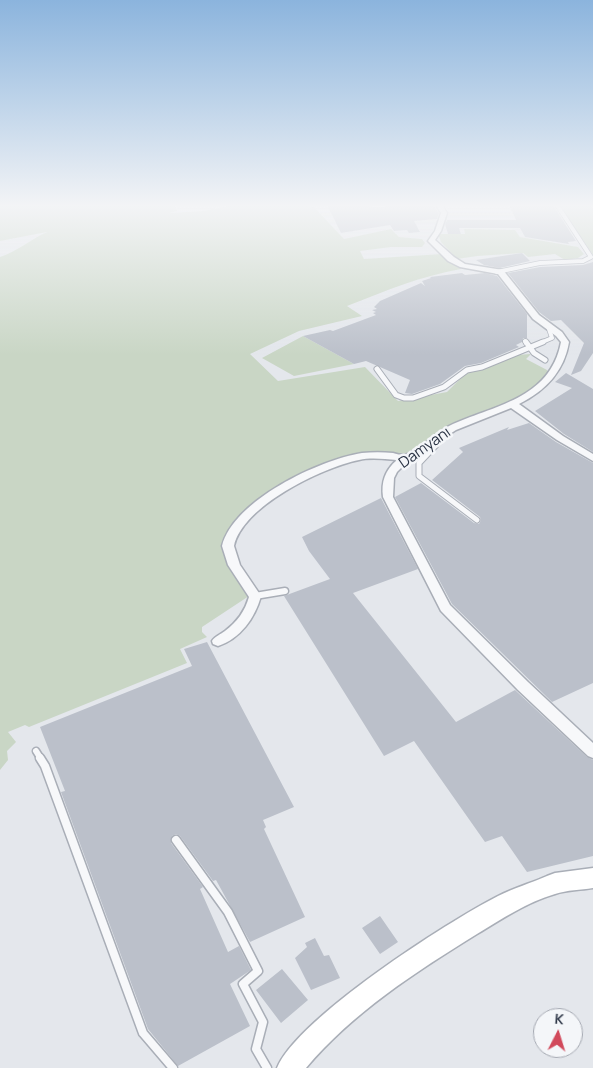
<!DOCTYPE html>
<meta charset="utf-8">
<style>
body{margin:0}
#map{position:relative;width:593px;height:1068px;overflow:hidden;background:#e4e7ec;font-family:Manrope,sans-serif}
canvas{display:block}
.north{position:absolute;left:533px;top:1008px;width:50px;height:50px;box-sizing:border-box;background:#f4f6f9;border:1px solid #a4a8b1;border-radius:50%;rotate:5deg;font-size:14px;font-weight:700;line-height:20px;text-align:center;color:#2b3445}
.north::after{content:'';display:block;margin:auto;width:18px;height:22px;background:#d1495b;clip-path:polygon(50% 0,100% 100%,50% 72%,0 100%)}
</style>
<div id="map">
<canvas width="593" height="1068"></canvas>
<div class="north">K</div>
</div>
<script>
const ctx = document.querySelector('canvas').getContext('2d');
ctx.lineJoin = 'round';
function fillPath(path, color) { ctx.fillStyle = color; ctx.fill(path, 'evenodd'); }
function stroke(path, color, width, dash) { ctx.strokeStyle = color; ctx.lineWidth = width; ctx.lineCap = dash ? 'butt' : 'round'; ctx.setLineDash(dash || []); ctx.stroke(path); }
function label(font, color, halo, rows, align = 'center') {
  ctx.font = font + ' Manrope,sans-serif'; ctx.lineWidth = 5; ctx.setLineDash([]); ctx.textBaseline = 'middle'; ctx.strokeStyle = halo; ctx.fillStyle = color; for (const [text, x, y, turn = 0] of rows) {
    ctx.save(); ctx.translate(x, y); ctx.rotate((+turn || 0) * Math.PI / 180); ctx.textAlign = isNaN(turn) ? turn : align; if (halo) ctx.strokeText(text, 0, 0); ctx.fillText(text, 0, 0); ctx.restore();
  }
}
const green = new Path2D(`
 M0 205H175L177 211 169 213H171L203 211 234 205 309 206 315 208 344 239 391 229 399 237 422 239 425 243 422 247H391L360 251 364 259 442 254 461 269C421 276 385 291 347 306L362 316 299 331 250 354 278 381 365 367 398 401 447 392 466 373 484 369 516 355 531 354 526 359 547 370 548 372 536 387 517 399 478 415 404 456 370 454 280 488 228 536 249 596 202 627V632L207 637 180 649 187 663 29 727 25 725 8 732 16 742 7 751 8 760 0 770V257C18 251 31 239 47 232L0 241Z
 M559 205H590L593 208V255Z
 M464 229 515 230 520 237 578 247 584 254 578 258 565 260 555 254 528 257 523 253 477 256 457 259 441 242 438 234H465Z
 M303 336 354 364 294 376 262 358Z`);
const building = new Path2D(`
 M327 205H368L369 207 433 205 439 213 437 219 414 221 420 232 409 233 407 230 394 231 390 225 341 233Z
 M509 205H553L576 241 568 242 569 244 525 237 520 228H459L461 234H448L445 224 447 220H516Z
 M522 253 530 261 500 268 484 265 476 260Z
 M593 262V353L581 371 571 375 584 343 561 320 551 321 539 312 508 273 540 267 583 265Z
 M462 273 465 275 485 273 497 276 527 314V338H523L522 342 516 345 519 347 481 363 465 366 440 384 412 394 405 393 410 380 366 361 354 364 303 336 330 330 333 331 376 315 373 313 376 312 372 310 377 309 374 307 380 301 421 283 425 286 422 281 431 278 430 277Z
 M566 373 593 389V452L564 434 535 411 572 388 555 382Z
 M529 423 556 442 593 463V683L552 702 452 604 395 497 421 483 474 523 479 524 481 520 480 517 432 480 463 452 459 448 509 427 507 430Z
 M381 498 418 569 353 593 456 722 515 690 587 757 593 760V856L527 872 502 836 485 842 414 741 384 756 284 596 330 579 309 551 302 537Z
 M207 642 294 807 263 820 266 827 264 829 305 917 250 942 216 880 213 881 180 836 176 834 172 836 171 843 203 887 200 889 228 952 239 946 251 970 230 984 250 1026 178 1066 148 1029 61 792 65 791 40 727 192 666 184 649Z
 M380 916 398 942 380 954 362 928Z
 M315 938 324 956 329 955 340 978 311 990 295 958 307 947 305 943Z
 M282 969 308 1000 281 1023 256 990Z`);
const laneFar3 = new Path2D(`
 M497 272 540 263 583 261 591 257 557 205
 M525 341 526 343
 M540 343 552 338 548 326`);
const laneFar2 = new Path2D(`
 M526 342 534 353 545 360
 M377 369 396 395 404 398H413L444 387 467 370 482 367 543 342
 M433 443 436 445 419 463V476L477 520`);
const laneFar1 = new Path2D(`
 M255 596 285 591
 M36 751 41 759`);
const lane = new Path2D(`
 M40 758 45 766 143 1033 173 1068
 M176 840 228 912 258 971 243 984 263 1022 256 1049 267 1068`);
const street = new Path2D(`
 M436 205H442L447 213 441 231 435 240 454 257 465 264 503 270 539 315 562 332 569 342C564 372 545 391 519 404L563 436 593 454V461L557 440 511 408 456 430 408 461 397 472 394 478 393 497 450 605 528 682 593 743V758L588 756 518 690 441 611 383 497C381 482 385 470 397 460 384 459 371 457 359 460 321 468 243 506 234 546L240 565 261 596C255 618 240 639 218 646L213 644 212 641C215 636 220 635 225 631 237 622 245 611 249 597L228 565 222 546C234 500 319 460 362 453 372 452 383 452 393 453 396 454 401 455 404 455 417 452 437 432 449 426 493 405 550 400 561 342L556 336 533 319 498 274 460 267 448 261 428 241 435 231 441 213Z`);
const secondary = new Path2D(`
 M593 868V888C581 890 567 890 555 894 527 902 502 919 477 934 417 971 352 1013 306 1068H277C298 1018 447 922 498 896 514 888 531 883 547 876L555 873Z`);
const streetNames = [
 ["Damyanı",425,448,-35]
];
fillPath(green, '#c9d6c5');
fillPath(building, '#bbc0ca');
stroke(laneFar3, '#a9aeb7', 5.5);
stroke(laneFar2, '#a9aeb7', 7);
stroke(laneFar1, '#a9aeb7', 9);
stroke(lane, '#a9aeb7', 11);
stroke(street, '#a9aeb7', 3);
stroke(secondary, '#a9aeb7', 3);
stroke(laneFar3, '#f7f8fa', 4);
stroke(laneFar2, '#f7f8fa', 5);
stroke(laneFar1, '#f7f8fa', 6);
stroke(lane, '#f7f8fa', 8);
fillPath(street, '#f7f8fa');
fillPath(secondary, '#fff');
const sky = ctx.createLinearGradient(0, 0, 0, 355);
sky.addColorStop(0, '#8bb4dd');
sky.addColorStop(0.58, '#f3f4f6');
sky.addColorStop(1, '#f3f4f600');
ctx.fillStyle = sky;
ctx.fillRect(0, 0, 593, 355);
label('15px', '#2b3445', '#f4f6f9', streetNames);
</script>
